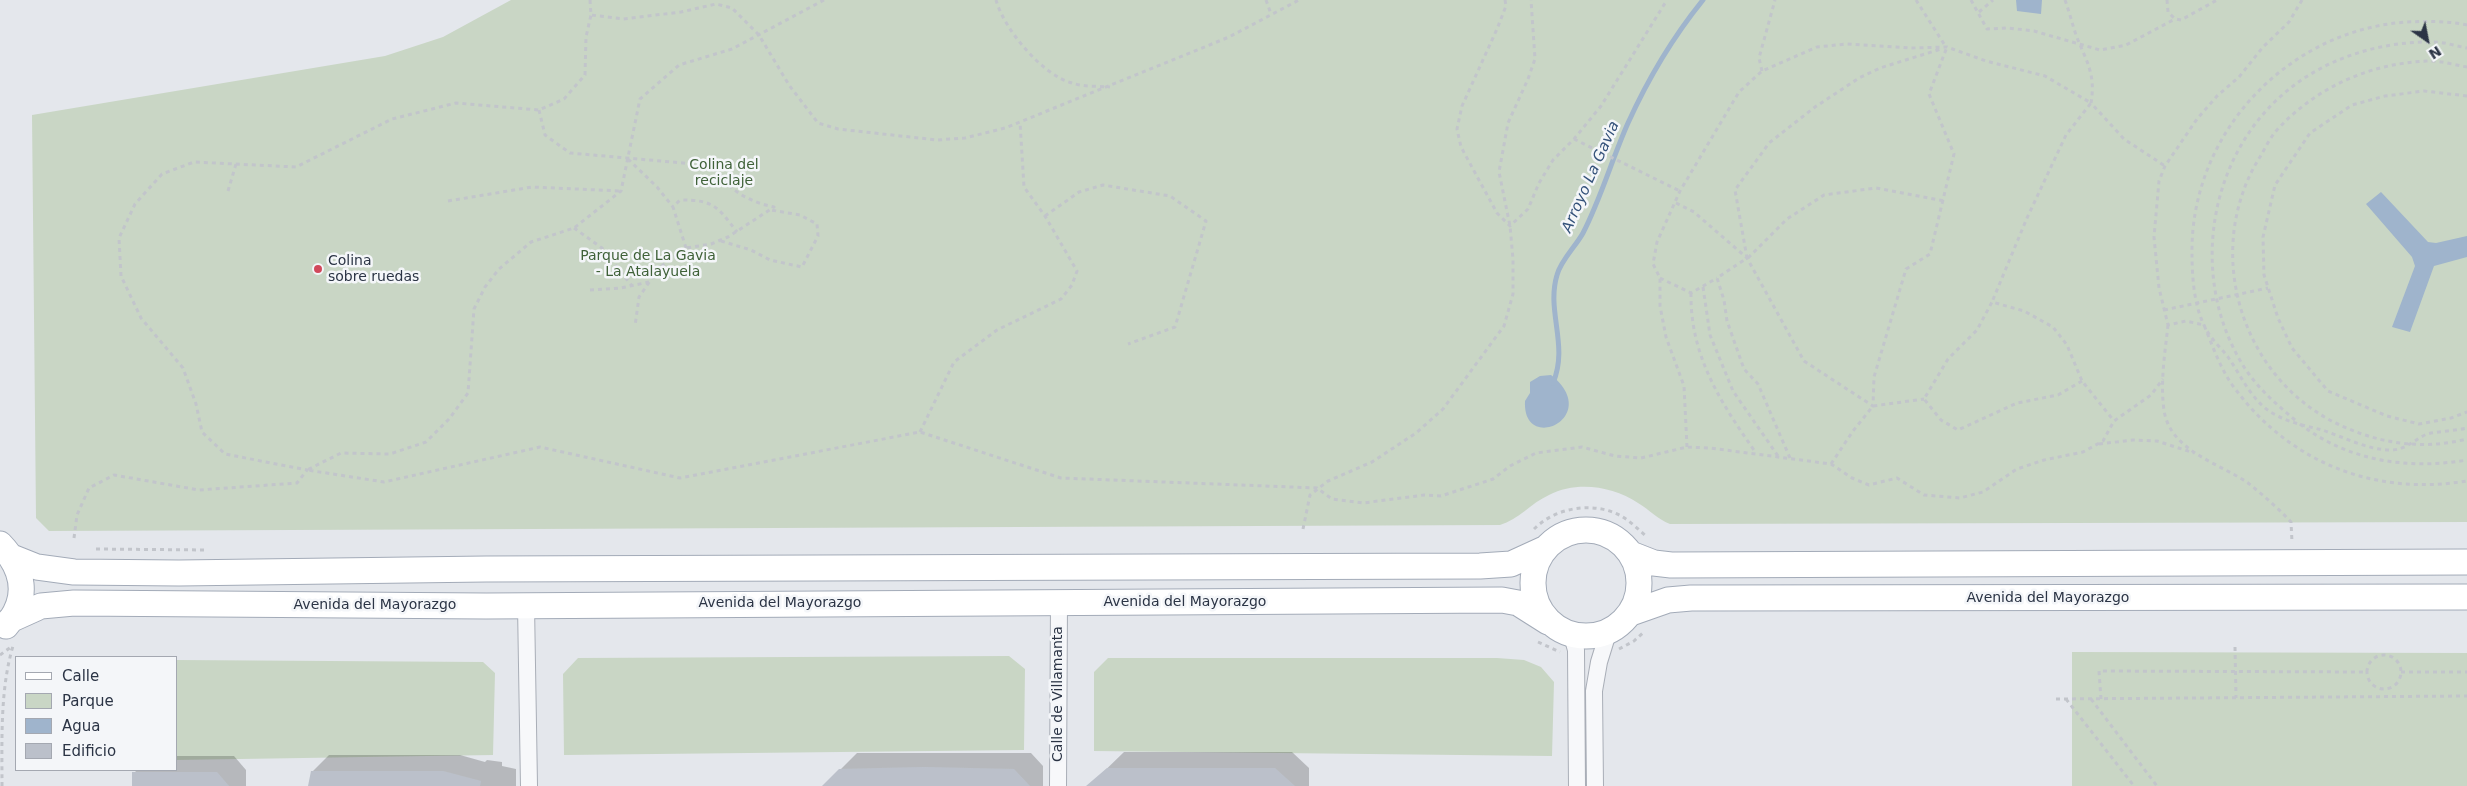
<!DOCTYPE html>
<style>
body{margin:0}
#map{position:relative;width:2467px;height:786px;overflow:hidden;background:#e4e7ec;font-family:"DejaVu Sans",sans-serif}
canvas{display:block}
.legend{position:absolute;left:15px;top:656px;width:162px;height:115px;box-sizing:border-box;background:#f4f6f9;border:1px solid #a4a8b1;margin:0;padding:6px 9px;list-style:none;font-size:15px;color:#2b3445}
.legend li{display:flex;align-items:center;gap:10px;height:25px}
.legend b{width:25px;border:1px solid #a4a8b1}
.north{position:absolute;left:2402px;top:15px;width:50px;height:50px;-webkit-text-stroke:4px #f4f6f9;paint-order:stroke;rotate:147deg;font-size:14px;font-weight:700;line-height:20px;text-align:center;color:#2b3445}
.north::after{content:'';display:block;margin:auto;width:18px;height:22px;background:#2b3445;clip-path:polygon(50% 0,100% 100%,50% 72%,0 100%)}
</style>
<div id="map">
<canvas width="2467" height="786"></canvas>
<ul class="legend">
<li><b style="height:6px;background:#fff"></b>Calle</li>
<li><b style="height:14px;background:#c9d6c5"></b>Parque</li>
<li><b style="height:14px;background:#9fb4cc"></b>Agua</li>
<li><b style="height:14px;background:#bbc0ca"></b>Edificio</li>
</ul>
<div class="north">N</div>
</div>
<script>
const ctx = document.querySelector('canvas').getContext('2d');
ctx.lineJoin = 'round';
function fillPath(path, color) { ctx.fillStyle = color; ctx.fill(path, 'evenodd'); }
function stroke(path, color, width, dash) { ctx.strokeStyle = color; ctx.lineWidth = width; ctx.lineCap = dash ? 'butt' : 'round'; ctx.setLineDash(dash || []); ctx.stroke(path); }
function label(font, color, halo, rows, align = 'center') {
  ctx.font = font + ' "DejaVu Sans",sans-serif'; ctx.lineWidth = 5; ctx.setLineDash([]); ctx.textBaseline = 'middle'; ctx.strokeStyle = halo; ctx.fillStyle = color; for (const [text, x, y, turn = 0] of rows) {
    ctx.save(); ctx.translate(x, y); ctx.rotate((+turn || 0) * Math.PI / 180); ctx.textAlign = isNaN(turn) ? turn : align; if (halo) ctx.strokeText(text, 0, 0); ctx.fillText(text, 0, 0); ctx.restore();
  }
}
const green = new Path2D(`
 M511 0H2467V522L1670 524C1657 519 1650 510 1638 503 1612 486 1577 481 1549 495 1531 503 1518 520 1500 525L49 531 36 518 32 115 385 56 443 37Z
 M2072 652 2467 653V786H2072Z
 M1009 656 1025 669 1024 750 564 755 563 674 578 658Z
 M1108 658H1497L1524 660 1541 667 1554 682 1552 756 1094 751V672Z
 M176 660 483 662 495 673 493 755 176 760Z`);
const water = new Path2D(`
 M2016 0H2042L2041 14 2017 11Z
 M2381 192 2428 242 2436 243 2467 236V257L2434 266 2410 332 2392 327 2415 266 2412 257 2366 204Z
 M1551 375C1604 417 1522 455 1525 401L1530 393V382L1540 376Z`);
const shadow = new Path2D(`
 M1124 752H1292L1309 768V786H1092V783Z
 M857 753H1031L1043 766V786H828V782Z
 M329 755H460L485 762 487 760 502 762V766L516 769V786H309L312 772Z
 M176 756H234L246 770V786H133L134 773 137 770H176Z`);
const stream = new Path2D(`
 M1553 383C1569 345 1546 312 1557 275 1561 260 1576 246 1583 233 1601 198 1612 159 1628 123 1648 79 1673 37 1703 0`);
const building = new Path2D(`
 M924 767 1014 769 1030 786H822L839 769Z
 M1107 768H1275L1295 786H1086Z
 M311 771H443L481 781 480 786H308Z
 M132 772H217L229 786H132Z`);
const path = new Path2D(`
 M590 0 591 15 623 19 681 12 716 4 732 8 759 35 789 85 818 123 838 129 937 140 965 138 1005 128 1229 37 1299 0
 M824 0 732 49 679 65 640 99 621 191 574 228 531 242 499 269 485 287 474 309 468 393 449 419 426 442 390 454 341 453 307 470 384 482 540 447 680 478 920 432 1061 478 1317 488 1332 499 1363 503 1424 495 1441 496 1493 479 1510 466 1536 453 1582 447 1615 456 1641 458 1687 447 1710 448 1831 464 1852 478 1869 485 1897 478 1924 495 1960 498 1983 492 2017 469 2044 460 2083 452 2103 441 2114 421 2151 395 2163 379
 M996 0C1004 29 1042 75 1072 83 1083 87 1098 86 1110 87
 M1266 0 1271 14
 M1505 0 1506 6 1497 29 1462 106 1457 129 1461 147 1497 213 1510 226 1528 209 1539 183 1553 160 1574 139 1601 106 1667 0
 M1916 0 1946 47
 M1971 0 1987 29 2008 28 2034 31 2100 50 2126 45 2175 19
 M2065 0C2069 11 2072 23 2076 35 2086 61 2096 73 2091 103L2124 139 2165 166
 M2167 0 2168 12 2175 19 2181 20 2217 0
 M2302 0 2289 22 2263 47 2239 77 2217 96 2197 119 2165 166 2159 181 2154 237 2159 288 2168 325 2186 321 2204 325C2213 347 2221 371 2236 390 2292 464 2376 496 2467 481
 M1979 12 1993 0
 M2467 25C2448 21 2427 21 2407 22 2287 30 2190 134 2192 254 2192 276 2194 305 2204 325 2209 337 2220 347 2228 357 2242 377 2253 404 2276 415 2290 423 2307 426 2322 430 2344 437 2367 450 2391 450 2406 450 2415 439 2427 434 2440 431 2454 431 2467 428
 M2467 67C2454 65 2439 60 2426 61 2368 64 2315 88 2276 131 2269 139 2264 151 2258 160 2201 256 2244 387 2349 429 2387 445 2427 449 2467 439
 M1762 71 1759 58 1775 0
 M2467 96 2424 91 2385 96 2352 105 2310 133 2275 185 2263 237 2264 275 2278 318 2292 348 2328 391 2387 416 2419 424 2451 418 2467 412
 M539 110 545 135 570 153 706 165C717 169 722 179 730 186 741 197 759 204 774 207L728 237 711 244 686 248 659 268 639 297 635 326
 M1574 139 1680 191
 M628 159 657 187 673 207
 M228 191 236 164
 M448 201 532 187 621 191
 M1676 203 1694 212 1747 258 1804 361 1873 406 1874 377 1906 269 1930 254 1954 154 1929 94 1947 47
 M1045 216 1079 192 1103 185 1170 196 1206 221 1175 327 1128 344
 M574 228 602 248 632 286
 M721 241 751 250 770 260 802 267 818 236 817 224 800 215 771 210
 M686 248 673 207 680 200C714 200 717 206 737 232
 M1748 258 1787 219 1824 195 1876 188 1944 201
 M1660 278 1691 293 1717 278
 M1703 287 1710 335 1733 391 1778 456
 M590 290 621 288 649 282
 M1691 293C1690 356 1721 403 1756 453
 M2164 310 2268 288
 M2168 325C2165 353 2160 382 2164 410 2170 451 2219 463 2248 483 2263 495 2278 508 2291 522L2292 542
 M2082 381 2058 395 2017 403 1958 430 1941 420 1924 399 1948 359 1977 330 1992 302 2024 311 2053 327 2067 345 2082 381 2114 421
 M2295 420C2275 403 2255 386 2241 362 2191 278 2207 162 2281 96 2322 59 2379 41 2434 42 2444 42 2456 46 2467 48
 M2300 424C2348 461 2408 470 2467 460
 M920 432 954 362 997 330 1061 299 1072 285 1077 271 1045 216 1024 187 1020 122
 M2099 444 2133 440 2157 441 2194 453
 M1687 447 1684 386 1666 337 1660 306V278L1653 264 1657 242 1680 191 1739 92 1762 71 1817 47 1846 44 1911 48 1947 47 1986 61 2045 76 2091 103 2066 135 2027 218 1992 302
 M1790 458 1758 384 1744 369 1727 321 1724 300 1717 278 1747 258 1735 190 1769 143 1815 107 1859 78 1880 68 1941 49
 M1831 464 1853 431 1873 406 1924 399
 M1303 529 1310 495 1328 481 1372 462 1416 433 1443 409 1504 326 1513 294V259L1510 226 1499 172 1508 123 1528 79 1535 59 1531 0
 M1534 529C1556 507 1594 501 1621 516 1630 521 1638 529 1646 536
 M74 538 77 515 89 488 114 475 199 490 297 483 307 470 225 454 202 432 196 404 183 368 141 318 121 276 119 238 135 204 162 174 194 162 296 167 392 119 456 103 539 110 564 99 585 75 586 37 591 15
 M96 549 208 550
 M1538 642 1560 652
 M2235 647 2236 698
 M1619 649 1634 641 1645 631
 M2367 672a17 17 0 1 1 34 0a17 17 0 1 1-34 0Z
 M0 655 11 647
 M2401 672H2467
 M2056 699 2467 696
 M2066 699 2134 786
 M2091 699 2157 786
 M2101 699 2099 671 2367 672
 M2 786C2 740 0 689 13 646`);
const street = new Path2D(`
 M526 605 529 786
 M1572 636 1576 650 1577 786
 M1058 786 1059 603
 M1595 786 1594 691 1599 662 1608 633`);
const primary = new Path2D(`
 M1533 583a53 53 0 1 1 106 0a53 53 0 1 1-106 0Z
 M0 544C24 569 30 598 6 626
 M1631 554 1654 563 1671 565 2467 562
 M12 557 37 567 74 572 179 573 486 569 1480 566 1511 564 1546 548
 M1631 613 1668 600 1691 598 2467 597
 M10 620 41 606 74 603 486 606 1502 600 1518 603 1548 622`);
const markers = [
 [318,269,5,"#d1495b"]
];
const parkNames = [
 ["Colina del",724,165],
 ["reciclaje",724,181],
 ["Parque de La Gavia",648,256],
 ["- La Atalayuela",648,272]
];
const poiNames = [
 ["Colina",328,261],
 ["sobre ruedas",328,277]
];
const streetNames = [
 ["Avenida del Mayorazgo",2048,598],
 ["Avenida del Mayorazgo",1185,602],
 ["Avenida del Mayorazgo",780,603],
 ["Avenida del Mayorazgo",375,605],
 ["Calle de Villamanta",1058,694,-90]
];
const waterNames = [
 ["Arroyo La Gavia",1591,177,-66]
];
fillPath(green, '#c9d6c5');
fillPath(water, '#9fb4cc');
fillPath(shadow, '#0003');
stroke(stream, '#9fb4cc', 5);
fillPath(building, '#bbc0ca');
stroke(street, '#a9aeb7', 18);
stroke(primary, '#a3abb8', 27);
stroke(path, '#c2c5cb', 3, [4, 4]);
stroke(street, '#f7f8fa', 16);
stroke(primary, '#fff', 25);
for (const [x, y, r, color] of markers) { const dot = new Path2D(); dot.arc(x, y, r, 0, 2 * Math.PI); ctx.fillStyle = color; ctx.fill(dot); stroke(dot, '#f4f6f9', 2); }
label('14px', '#3f6138', '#f4f6f9', parkNames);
label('14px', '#2b3445', '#f4f6f9', poiNames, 'left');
label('14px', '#2b3445', '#f4f6f9', streetNames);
label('italic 15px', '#34527a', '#f4f6f9', waterNames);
</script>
